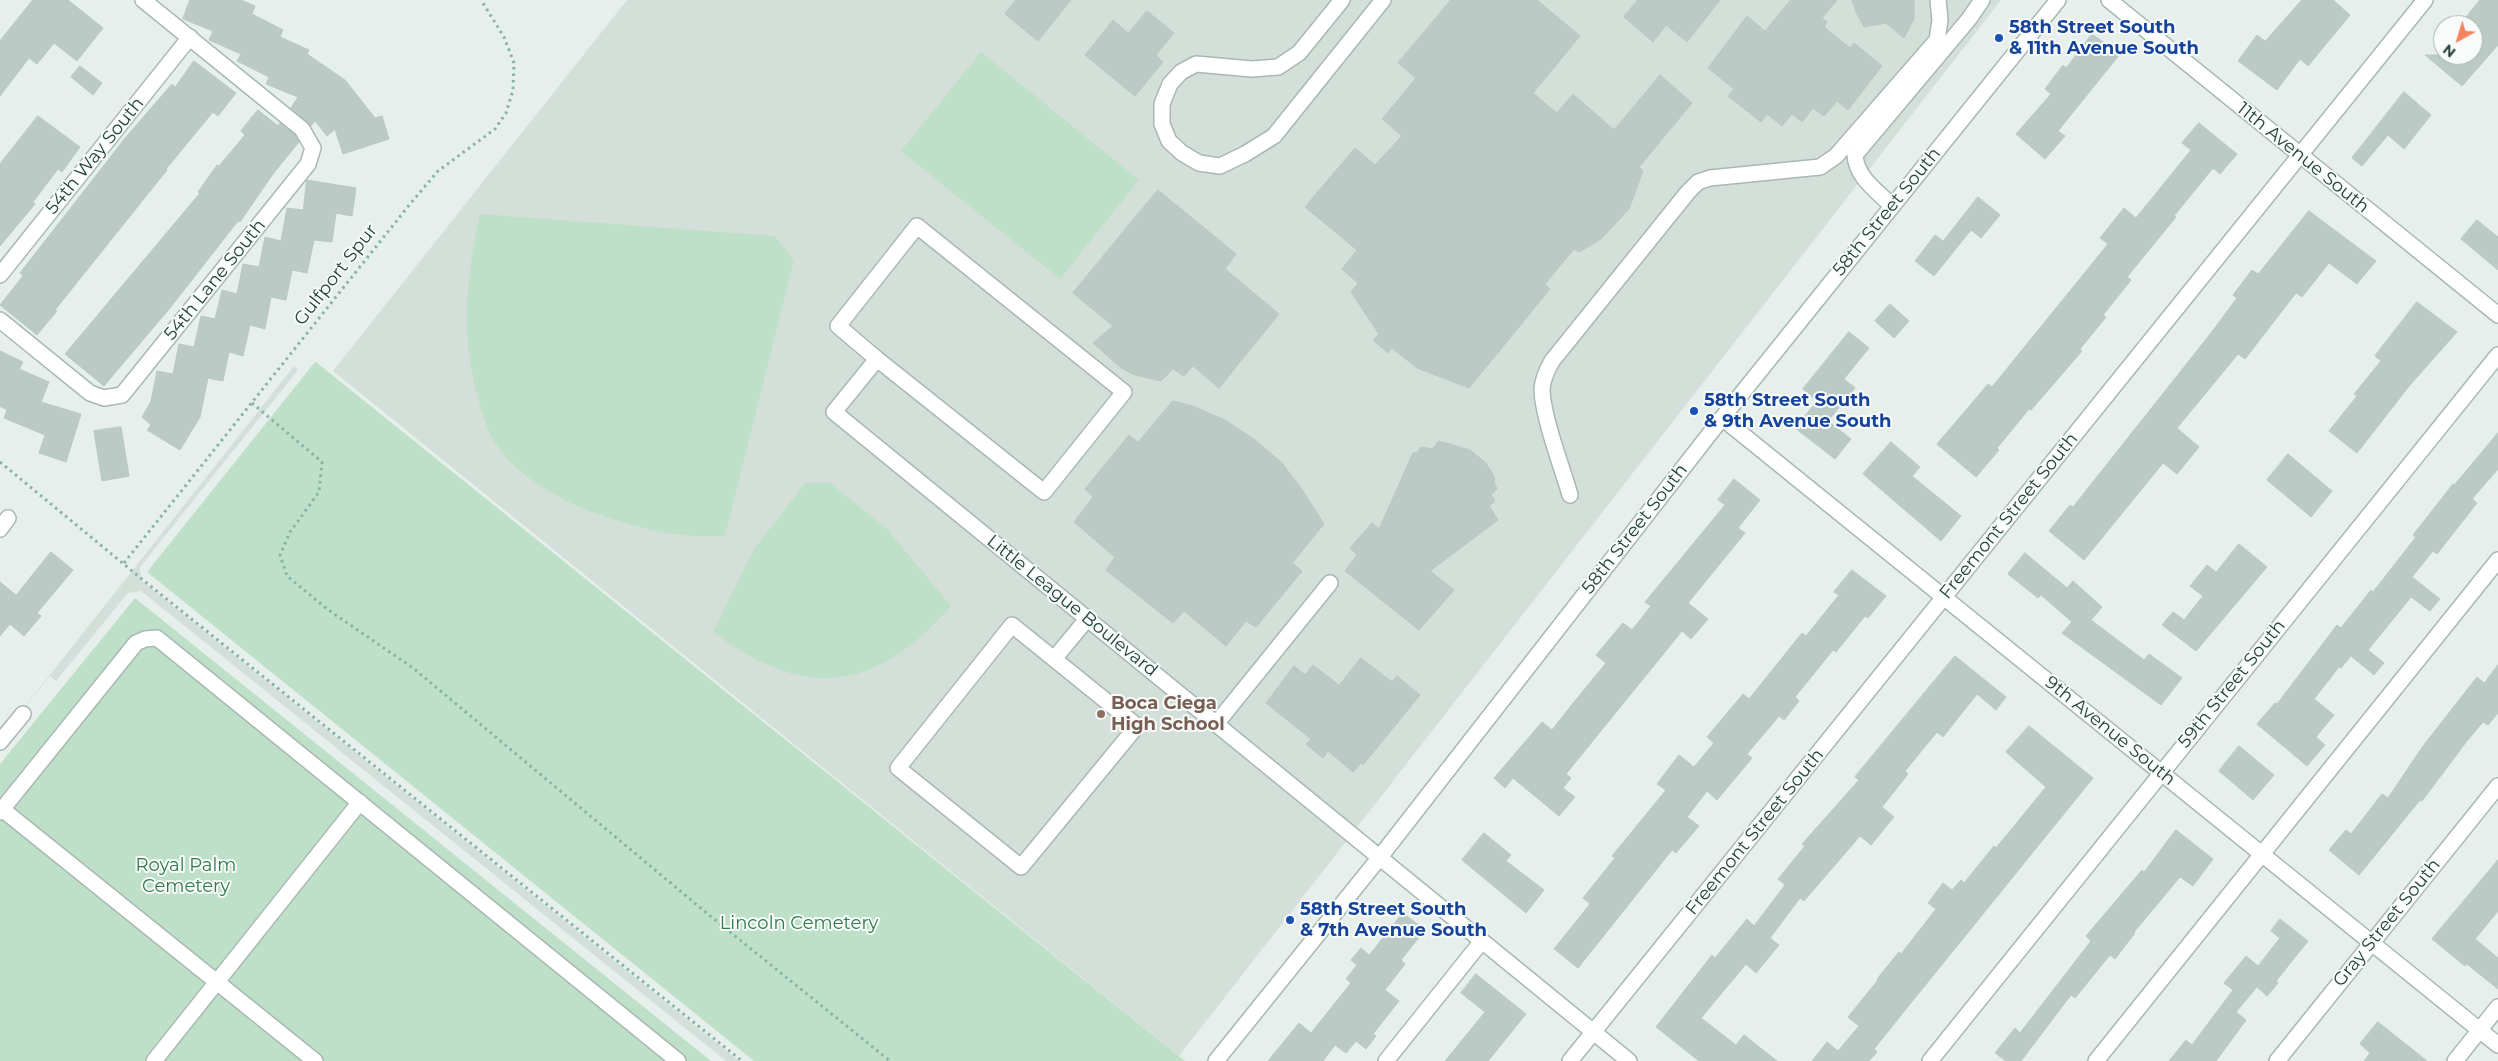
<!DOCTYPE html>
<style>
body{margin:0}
#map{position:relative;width:2498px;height:1061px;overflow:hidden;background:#e6efeb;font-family:Montserrat,sans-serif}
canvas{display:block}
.north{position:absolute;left:2433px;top:15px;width:50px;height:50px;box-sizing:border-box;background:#f7fbf9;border:1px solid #a3b1ad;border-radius:50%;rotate:219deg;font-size:14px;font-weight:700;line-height:20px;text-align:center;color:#24423a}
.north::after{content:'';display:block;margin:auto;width:18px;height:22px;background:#f4845f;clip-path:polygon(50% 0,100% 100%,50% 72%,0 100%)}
</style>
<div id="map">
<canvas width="2498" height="1061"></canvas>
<div class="north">N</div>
</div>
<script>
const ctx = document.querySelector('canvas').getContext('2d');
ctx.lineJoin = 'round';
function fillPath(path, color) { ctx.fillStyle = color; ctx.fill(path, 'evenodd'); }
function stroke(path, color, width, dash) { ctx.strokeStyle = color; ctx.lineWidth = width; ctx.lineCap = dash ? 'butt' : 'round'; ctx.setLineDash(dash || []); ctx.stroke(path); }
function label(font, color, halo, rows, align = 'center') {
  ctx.font = font + ' Montserrat,sans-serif'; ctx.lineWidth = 4; ctx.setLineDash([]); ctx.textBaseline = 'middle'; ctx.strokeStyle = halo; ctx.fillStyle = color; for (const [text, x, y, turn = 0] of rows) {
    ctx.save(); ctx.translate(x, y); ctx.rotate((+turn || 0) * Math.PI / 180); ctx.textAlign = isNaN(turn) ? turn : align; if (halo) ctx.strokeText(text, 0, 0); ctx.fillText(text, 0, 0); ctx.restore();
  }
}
const built = new Path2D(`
 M627 0H2001L1179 1056 333 371Z
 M294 366 298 370 140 567 141 580 739 1061H726L141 591 128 593 56 681 50 676 0 738Z`);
const green = new Path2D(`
 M981 52 1139 180 1060 279 901 151Z
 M480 214 775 236 794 261 725 536C708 536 691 537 675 534 616 525 531 497 496 444 487 431 482 413 478 398 460 334 466 279 480 214Z
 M315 362H316L1185 1061H754L147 572Z
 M829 482 888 530 951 606C875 693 805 701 713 632L754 549 805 483Z
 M135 598 711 1061H0V764Z`);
const building = new Path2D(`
 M33 0H68L103 28 77 61 54 43 37 64 29 58 0 96V41Z
 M190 0H241L255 6 252 14 283 30 280 37 309 50 307 54 345 80 375 118 382 116 389 139 343 154 335 129 327 136 315 121 311 126 291 108 298 97 266 84 269 77 237 61 241 54 209 40 213 31 183 19Z
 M1016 0H1071L1038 41 1005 14Z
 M1451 0H1537L1580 36 1533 93 1557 113 1573 94 1614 130 1660 75 1692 103 1639 167 1643 171 1629 209 1601 239 1579 252 1574 249 1545 284 1550 289 1469 388 1417 368 1392 348 1388 353 1373 340 1379 334 1351 292 1358 283 1342 269 1357 250 1305 207 1355 148 1375 165 1402 136 1382 119 1416 78 1398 63Z
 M1638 0H1720L1687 42 1666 25 1653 42 1624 17Z
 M1791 0H1837L1822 18 1827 22 1824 27 1850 48 1854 43 1882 66 1848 110 1837 101 1824 116 1813 108 1802 122 1792 114 1782 126 1767 114 1761 122 1728 96 1734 89 1708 68 1747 16 1765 31Z
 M1852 0H1914V19L1904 38 1886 23 1864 27 1857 14Z
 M2302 0H2333L2350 15 2308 66 2300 59 2277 90 2238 61 2257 35 2265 41Z
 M2480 0H2498V45L2462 86 2425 55H2473V25H2460Z
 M1147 11 1174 33 1156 55 1163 62 1135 96 1085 55 1113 20 1128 33Z
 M2092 34 2120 54 2058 131 2065 136 2045 159 2016 134 2051 94 2045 89 2063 65 2066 68Z
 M194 61 236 93 218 116 213 112 166 169 167 170 55 310 57 311 37 335 0 305 23 276 20 273 126 137 172 84 175 87Z
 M80 66 102 83 93 95 71 77Z
 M2404 92 2431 115 2404 149 2388 135 2362 166 2352 158Z
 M258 110 278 126 280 123 295 135 299 142 273 174 240 222 238 221 170 308 104 386 65 354 200 193 198 192 217 165 219 166 245 135 241 131Z
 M38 116 80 147 62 172 58 169 33 202 35 204 0 246V164Z
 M2199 123 2237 154 2220 174 2213 168 2174 216 2176 217 2127 277 2131 280 2103 315 2106 317 2080 349 2082 351 2031 410 2029 409 1997 448 1999 450 1976 477 1937 444 1988 384 1992 387 2108 244 2100 238 2124 208 2136 218 2191 150 2182 143Z
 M307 180 356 188 352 216 336 213 332 242 314 240 307 273 292 270 286 300 271 297 265 329 250 325 243 356 229 352 223 381 208 378 200 417 180 450 147 430 151 425 142 417 151 401 157 371 173 374 179 344 194 347 201 316 215 319 222 290 237 294 243 264 259 267 265 237 281 241 287 208 303 210Z
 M1158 190 1236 254 1225 269 1279 314 1219 388 1193 366 1184 376 1173 369 1161 381 1135 375 1121 368 1093 343 1113 326 1073 293Z
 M1978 197 2000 215 1981 238 1971 230 1934 276 1915 261 1935 235 1943 241Z
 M2309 211 2376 261 2357 284 2329 263 2302 297 2296 293 2245 359 2238 354 2177 428 2199 447 2177 474 2163 463 2084 560 2049 531 2070 505 2073 507 2211 333 2237 298 2233 295 2252 270 2258 274Z
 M2477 220 2498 237V270L2461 239Z
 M2417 302 2457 332 2410 385 2357 453 2329 431 2357 396 2354 394 2381 361 2375 356Z
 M1890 304 1909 321 1894 338 1875 321Z
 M1849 332 1869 348 1844 379 1855 388 1828 421 1851 439 1835 459 1795 428 1817 401 1803 389Z
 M0 351 23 362 19 369 49 382 41 402 81 414 66 462 39 453 45 435 4 418 7 410 0 406Z
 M1173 401 1192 406 1223 419 1254 439 1282 463 1303 491 1324 524 1292 563 1302 571 1256 627 1246 621 1226 646 1184 611 1173 623 1106 570 1115 557 1074 522 1093 497 1085 489 1129 435 1138 442Z
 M121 427 129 476 102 481 94 431Z
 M2498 433V469L2472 499 2477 503 2437 554 2433 551 2412 577 2440 599 2430 611 2411 597 2368 650 2384 663 2374 675 2351 656 2341 668 2339 667 2314 699 2334 715 2316 737 2325 745 2307 766 2257 724 2275 703 2277 704 2337 625 2341 628 2371 590 2373 592 2416 537 2413 535 2453 484 2454 485Z
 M1439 441 1470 450 1486 463 1495 478 1494 482 1497 489 1491 495 1495 501 1489 506 1498 520 1430 571 1454 590 1419 630 1345 571 1357 555 1350 548 1372 523 1379 529 1413 453H1417L1421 447 1432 449Z
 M1891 442 1920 467 1912 476 1961 516 1941 541 1863 474Z
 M2288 454 2332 491 2311 517 2267 480Z
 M1734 479 1760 500 1738 528 1745 533 1688 603 1708 619 1691 639 1682 631 1566 774 1571 778 1563 788 1575 797 1559 816 1513 778 1505 788 1494 778 1542 722 1552 730 1570 707 1606 663 1596 655 1623 623 1632 630 1651 606 1645 602 1725 505 1718 500Z
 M2239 544 2267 567 2196 651 2162 625 2173 612 2184 620 2203 596 2190 586 2207 565 2216 572Z
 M51 552 73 570 37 613 41 616 24 636 10 624 0 636V582L16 595Z
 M2025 553 2067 588 2073 581 2102 607 2091 620 2144 660 2149 654 2182 678 2161 705 2062 633 2072 622 2041 595 2038 598 2008 574Z
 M1852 570 1886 596 1868 618 1865 616 1836 652 1833 650 1795 697 1799 701 1784 720 1779 716 1747 754 1752 758 1717 800 1707 791 1687 817 1699 826 1676 853 1672 850 1578 968 1554 949 1590 904 1583 898 1615 858 1612 856 1666 790 1657 784 1679 755 1694 767 1714 743 1707 737 1743 694 1749 699 1802 633 1806 636 1839 595 1834 592Z
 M1955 656 2006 697 1996 710 1977 694 1943 737 1937 732 1905 771 1908 774 1882 807 1894 817 1871 845 1860 836 1804 901 1800 898 1770 938 1779 945 1756 973 1746 964 1701 1018 1736 1045 1744 1035 1777 1061H1699L1656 1027 1712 955 1715 958 1747 919 1754 926 1785 885 1778 879 1805 846 1802 844 1859 780 1855 777Z
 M1361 658 1392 682 1397 676 1420 695 1363 765 1361 763 1353 772 1328 751 1323 758 1306 744 1311 739 1266 703 1294 666 1305 675 1313 665 1339 685Z
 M2498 665V713L2488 725 2483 722 2467 741 2422 801 2420 800 2359 875 2329 850 2346 830 2351 834 2382 794 2388 798 2423 746 2477 677 2484 683Z
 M2029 726 2093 778 1902 1014 1874 1049 1877 1052 1869 1061H1812L1827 1042 1838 1051 1859 1026 1848 1017 1878 980 1877 979 1899 952 1901 954 1936 909 1928 903 1943 883 1952 890 1961 880 1964 883 1994 846 1996 848 2046 787 2006 752Z
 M2239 746 2274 775 2253 800 2219 771Z
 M2176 830 2213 859 2193 886 2180 877 2134 932 2135 933 2115 959 2110 955 2075 998 2071 995 2021 1061H2006L1995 1053 2015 1028 2020 1033 2091 941 2086 936 2142 870 2144 872Z
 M1484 833 1511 855 1506 861 1544 890 1526 913 1462 860Z
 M2498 860V911L2475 939 2498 958V989L2467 964 2465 966 2432 939Z
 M1403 913 1425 930 1401 960 1405 964 1385 990 1399 1001 1373 1034 1376 1036 1366 1049 1356 1041 1346 1053 1335 1045 1323 1061H1268L1299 1023 1311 1033 1351 983 1346 979 1357 965 1351 960 1361 948 1369 955Z
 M2280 919 2308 941 2276 981 2278 983 2267 996 2257 987 2236 1012 2246 1020 2216 1061H2169L2186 1040 2192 1045 2233 990 2224 983 2246 956 2258 966 2280 938 2271 931Z
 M1476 974 1526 1014 1488 1061H1445L1485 1012 1461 993Z
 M2378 1022 2427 1061H2364L2370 1053 2360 1044Z`);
const path = new Path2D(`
 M252 403 322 462 319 492 290 532 280 555 287 576 327 609 413 668 709 915 890 1061
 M0 462 143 580 742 1061
 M124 563 410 204 438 171 495 129 506 113 513 90 514 63 504 37 481 0`);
const minor = new Path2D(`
 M1342 0 1299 53 1278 67 1252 69 1196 64 1181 72 1170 84 1162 104V124L1169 141 1182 153 1199 163 1220 166 1245 154 1274 136 1383 0
 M2109 0 2498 315
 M1892 206C1877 191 1856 177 1855 155L1969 19 1982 0
 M0 275 190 37
 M0 320 90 393 104 398 122 395 308 164 313 148 302 129 143 0
 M877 359 1044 492 1124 392 917 226 838 326 877 359 834 412 1629 1061
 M1722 418 2498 1045
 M1570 495C1562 467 1543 418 1542 390 1542 380 1547 370 1552 361L1688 192 1698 182 1710 178 1820 167 1836 156 1937 40 1940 20 1938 0
 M0 529 8 518
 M1012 625 1137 726 1021 867 898 768Z
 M1054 659 1087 619
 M1216 724 1330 583
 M0 742 23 714
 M2 809 315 1061
 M0 812 136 643 145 639 157 638 678 1061
 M154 1061 360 802
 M1216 1061 1380 857 1722 418 2058 0
 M1386 1061 1482 941
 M1570 1061 2425 0
 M1930 1061 2498 355
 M2096 1061 2498 560
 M2277 1061 2498 786
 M2455 1061 2498 1007`);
const markers = [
 [1999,38,5,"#1a4fb4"],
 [1694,411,5,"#1a4fb4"],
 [1101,714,5,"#8d6e63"],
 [1290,920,5,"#1a4fb4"]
];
const transitNames = [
 ["58th Street South",2009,28],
 ["& 11th Avenue South",2009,49],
 ["58th Street South",1704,401],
 ["& 9th Avenue South",1704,422],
 ["58th Street South",1300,910],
 ["& 7th Avenue South",1300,931]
];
const streetNames = [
 ["54th Way South",95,156,-51],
 ["11th Avenue South",2303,158,39],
 ["58th Street South",1887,212,-51],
 ["Gulfport Spur",336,275,-52],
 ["54th Lane South",215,280,-51],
 ["Freemont Street South",2009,516,-51],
 ["58th Street South",1635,529,-52],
 ["Little League Boulevard",1072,606,39],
 ["59th Street South",2232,684,-51],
 ["9th Avenue South",2110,731,39],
 ["Freemont Street South",1755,832,-51],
 ["Gray Street South",2387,923,-51]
];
const educationNames = [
 ["Boca Ciega",1111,704],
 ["High School",1111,725]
];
const parkNames = [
 ["Royal Palm",186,866],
 ["Cemetery",186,887],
 ["Lincoln Cemetery",799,924]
];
fillPath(built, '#d4dfda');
fillPath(green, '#bfe0c8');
fillPath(building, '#bbcac4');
stroke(building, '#b8c9c2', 1);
stroke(minor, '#a8b8b2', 18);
stroke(path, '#86b3a5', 3, [2.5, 4]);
stroke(minor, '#fff', 15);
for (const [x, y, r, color] of markers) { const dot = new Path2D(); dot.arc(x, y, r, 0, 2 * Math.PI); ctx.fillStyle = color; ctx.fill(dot); stroke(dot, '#f7fbf9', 2); }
label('bold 18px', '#164399', '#f7fbf9', transitNames, 'left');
label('18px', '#24423a', '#f7fbf9', streetNames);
label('bold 18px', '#785e54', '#f7fbf9', educationNames, 'left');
label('18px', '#2d7a4b', '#f7fbf9', parkNames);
</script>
